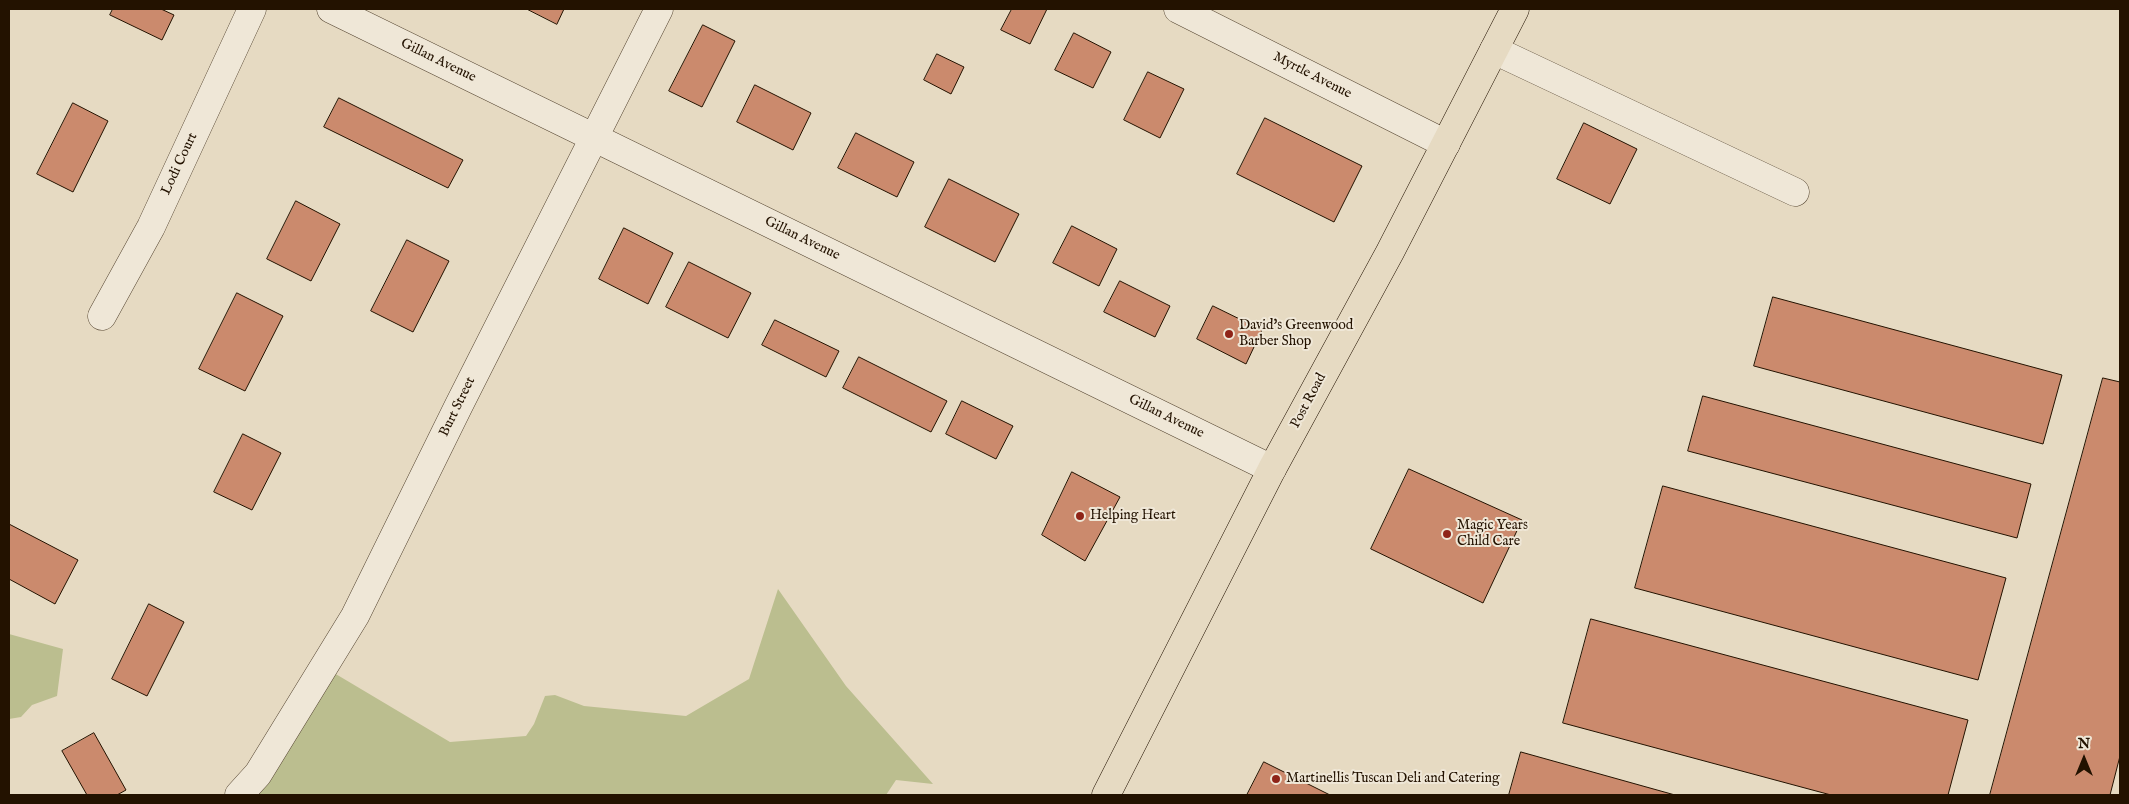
<!DOCTYPE html>
<style>
body{margin:0}
#map{position:relative;width:2129px;height:804px;overflow:hidden;background:#e6dac2;font-family:"IM FELL English",serif}
canvas{display:block}
.frame{position:absolute;inset:0;border:10px solid #231200;pointer-events:none}
.north{position:absolute;left:2059px;top:734px;width:50px;height:50px;-webkit-text-stroke:4px #efe7d7;paint-order:stroke;rotate:0deg;font-size:14px;font-weight:700;line-height:20px;text-align:center;color:#231200}
.north::after{content:'';display:block;margin:auto;width:18px;height:22px;background:#231200;clip-path:polygon(50% 0,100% 100%,50% 72%,0 100%)}
</style>
<div id="map">
<canvas width="2129" height="804"></canvas>
<div class="frame"></div>
<div class="north">N</div>
</div>
<script>
const ctx = document.querySelector('canvas').getContext('2d');
ctx.lineJoin = 'round';
function fillPath(path, color) { ctx.fillStyle = color; ctx.fill(path, 'evenodd'); }
function stroke(path, color, width, dash) { ctx.strokeStyle = color; ctx.lineWidth = width; ctx.lineCap = dash ? 'butt' : 'round'; ctx.setLineDash(dash || []); ctx.stroke(path); }
function label(font, color, halo, rows, align = 'center') {
  ctx.font = font + ' "IM FELL English",serif'; ctx.lineWidth = 4; ctx.setLineDash([]); ctx.textBaseline = 'middle'; ctx.strokeStyle = halo; ctx.fillStyle = color; for (const [text, x, y, turn = 0] of rows) {
    ctx.save(); ctx.translate(x, y); ctx.rotate((+turn || 0) * Math.PI / 180); ctx.textAlign = isNaN(turn) ? turn : align; if (halo) ctx.strokeText(text, 0, 0); ctx.fillText(text, 0, 0); ctx.restore();
  }
}
const green = new Path2D(`
 M778 589 846 686 933 784 896 780 886 795H241L329 670 450 742 526 736 534 724 545 696 555 695 584 706 686 716 749 679Z
 M9 634 63 649 57 696 32 705 21 717 9 719Z`);
const building = new Path2D(`
 M113 9H161L174 15 162 40 110 15Z
 M527 9H564L557 24Z
 M1012 9H1047L1030 44 1001 30Z
 M703 25 735 41 702 107 669 91Z
 M1074 33 1111 52 1093 88 1055 70Z
 M937 54 964 67 951 94 924 80Z
 M1148 72 1184 89 1160 138 1124 120Z
 M755 85 811 113 793 150 737 122Z
 M339 98 463 160 448 188 324 127Z
 M73 103 108 121 73 192 37 174Z
 M1265 118 1362 166 1334 222 1237 174Z
 M1584 123 1637 149 1610 204 1557 179Z
 M856 133 914 162 897 197 838 168Z
 M949 179 1019 214 995 262 925 227Z
 M296 201 340 224 311 281 267 259Z
 M1072 226 1117 249 1099 286 1053 263Z
 M624 228 673 253 648 304 599 279Z
 M407 240 449 261 413 332 371 311Z
 M689 262 751 293 728 338 666 307Z
 M1120 281 1170 306 1155 337 1104 312Z
 M237 293 283 316 245 391 199 369Z
 M1773 297 2062 375 2043 444 1754 366Z
 M1213 306 1262 330 1246 364 1197 339Z
 M775 320 839 351 826 377 762 345Z
 M859 357 947 401 931 432 843 388Z
 M2103 378 2120 382V756L2110 795H1990Z
 M1703 396 2031 484 2017 538 1688 451Z
 M962 401 1013 426 996 459 946 434Z
 M243 434 281 453 252 510 214 492Z
 M1409 469 1522 520 1483 603 1371 549Z
 M1072 472 1120 497 1085 561 1042 535Z
 M1663 486 2006 578 1978 680 1635 588Z
 M9 524 78 560 55 604 9 579Z
 M149 604 184 622 147 696 112 679Z
 M1591 619 1968 720 1948 795H1831L1563 723Z
 M94 733 126 790 117 795H87L62 751Z
 M1521 752 1675 795H1509Z
 M1264 762 1330 795H1247Z`);
const minor = new Path2D(`
 M331 9 1272 469
 M1178 9 1446 144
 M1494 50 1795 192
 M102 316 151 227 252 9
 M239 795 258 774 355 616 458 407 659 9`);
const major = new Path2D(`
 M1106 795 1272 469 1390 252 1515 9`);
const markers = [
 [1229,334,5,"#8f2418"],
 [1080,516,5,"#8f2418"],
 [1447,534,5,"#8f2418"],
 [1276,779,5,"#8f2418"]
];
const streetNames = [
 ["Gillan Avenue",438,61,26],
 ["Myrtle Avenue",1312,76,27],
 ["Lodi Court",180,164,-65],
 ["Gillan Avenue",802,239,26],
 ["Post Road",1309,401,-62],
 ["Burt Street",458,407,-64],
 ["Gillan Avenue",1166,417,26]
];
const poiNames = [
 ["David's Greenwood",1239,326],
 ["Barber Shop",1239,342],
 ["Helping Heart",1090,516],
 ["Magic Years",1457,526],
 ["Child Care",1457,542],
 ["Martinellis Tuscan Deli and Catering",1286,779]
];
fillPath(green, '#bbbe8f');
fillPath(building, '#cb8a6d');
stroke(building, '#231200', 1);
stroke(minor, '#544430', 29);
stroke(major, '#231200', 29);
stroke(minor, '#efe7d7', 28);
stroke(major, '#e6dac2', 28);
for (const [x, y, r, color] of markers) { const dot = new Path2D(); dot.arc(x, y, r, 0, 2 * Math.PI); ctx.fillStyle = color; ctx.fill(dot); stroke(dot, '#efe7d7', 2); }
label('14px', '#231200', '#efe7d7', streetNames);
label('14px', '#231200', '#efe7d7', poiNames, 'left');
</script>
